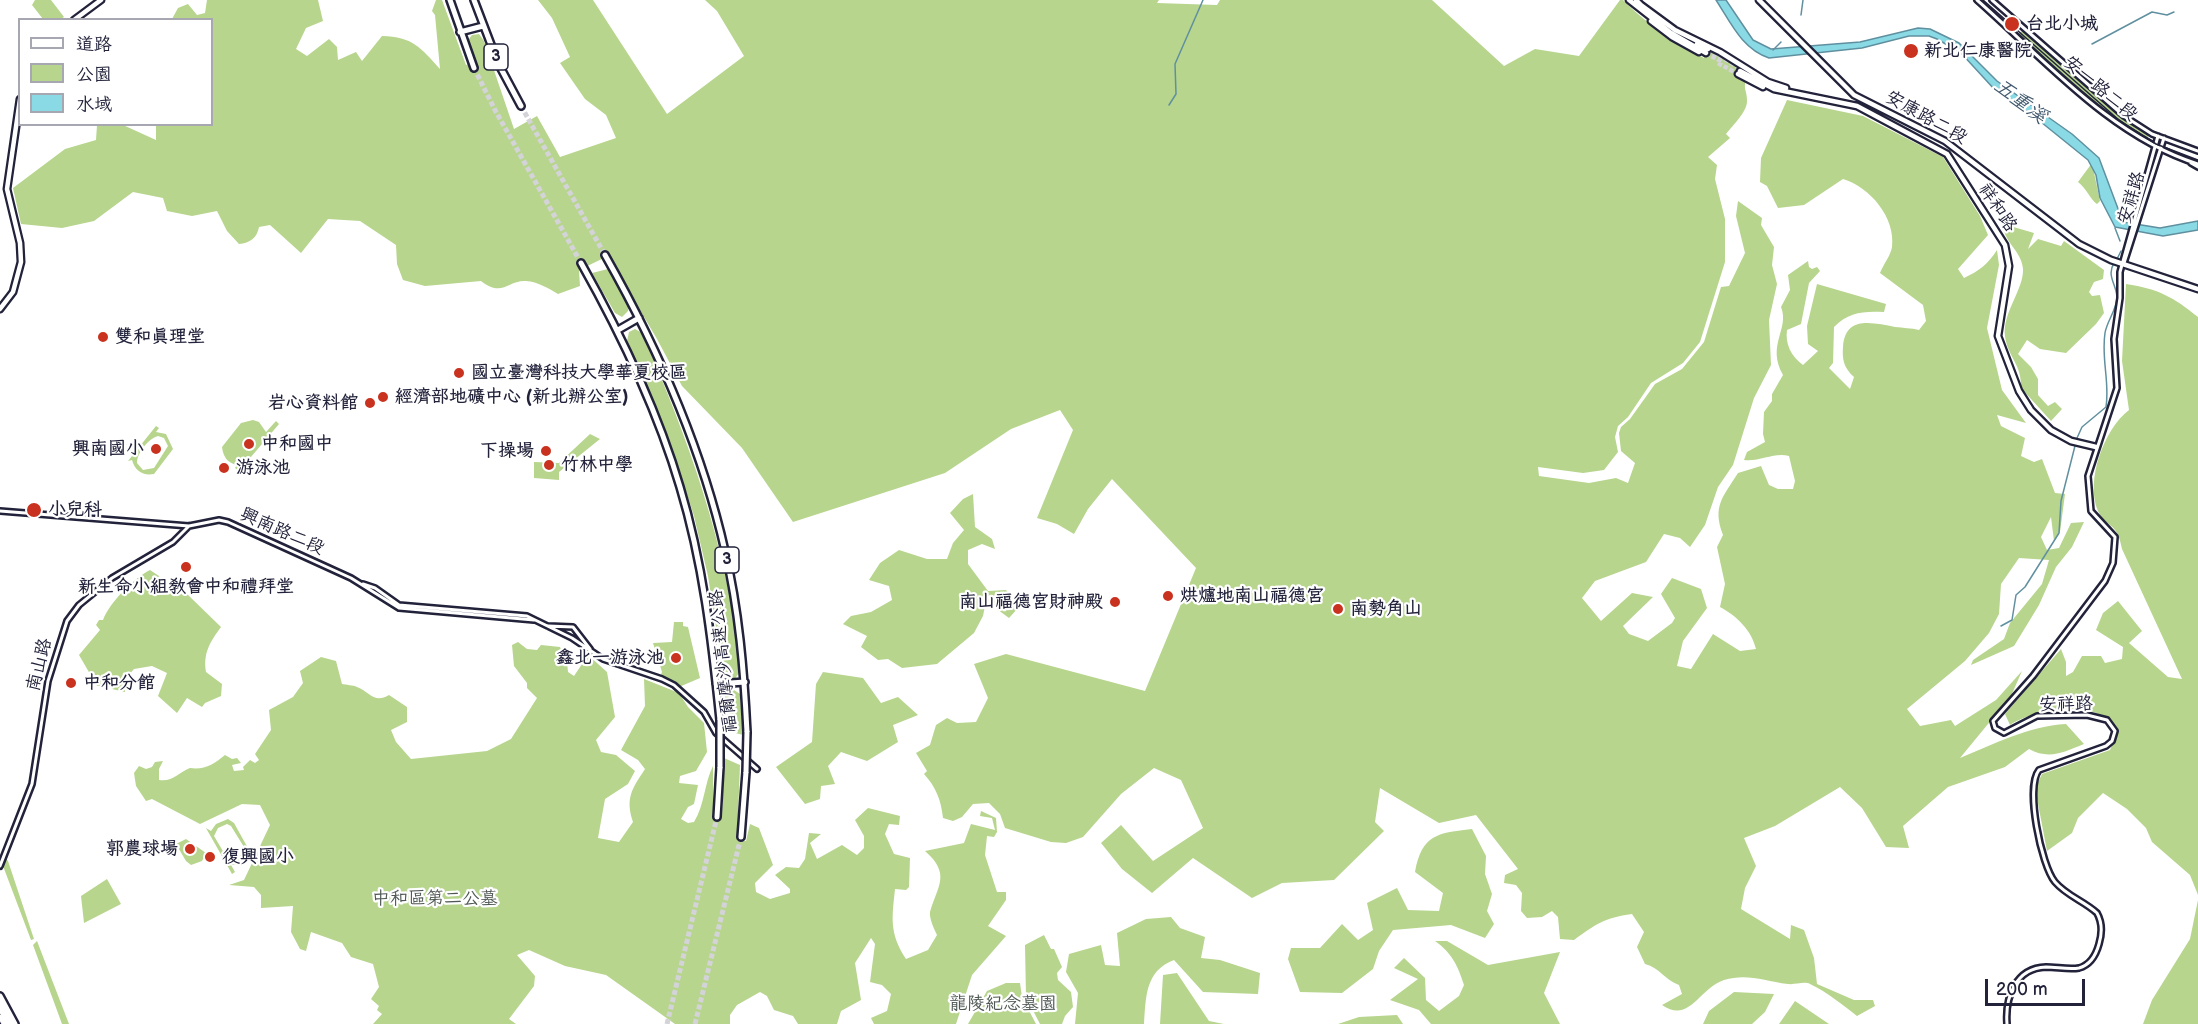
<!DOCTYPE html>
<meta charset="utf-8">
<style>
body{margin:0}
#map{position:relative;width:2198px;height:1024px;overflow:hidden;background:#fff;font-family:"Balsamiq Sans","LXGW WenKai TC",sans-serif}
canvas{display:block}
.legend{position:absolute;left:18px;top:18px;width:195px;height:108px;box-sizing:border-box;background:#fff;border:2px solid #a7a7b1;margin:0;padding:8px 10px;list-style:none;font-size:18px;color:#22223b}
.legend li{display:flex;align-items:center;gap:12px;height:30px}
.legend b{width:30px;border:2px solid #a7a7b1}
.scale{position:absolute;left:1985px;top:979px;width:100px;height:27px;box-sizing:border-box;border:3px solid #22223b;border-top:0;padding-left:8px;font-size:18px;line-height:21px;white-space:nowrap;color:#22223b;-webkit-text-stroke:4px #fff;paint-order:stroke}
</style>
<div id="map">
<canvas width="2198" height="1024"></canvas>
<ul class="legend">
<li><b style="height:8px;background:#fff"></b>道路</li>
<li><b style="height:16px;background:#b7d58d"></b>公園</li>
<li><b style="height:16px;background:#89dae4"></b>水域</li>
</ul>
<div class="scale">200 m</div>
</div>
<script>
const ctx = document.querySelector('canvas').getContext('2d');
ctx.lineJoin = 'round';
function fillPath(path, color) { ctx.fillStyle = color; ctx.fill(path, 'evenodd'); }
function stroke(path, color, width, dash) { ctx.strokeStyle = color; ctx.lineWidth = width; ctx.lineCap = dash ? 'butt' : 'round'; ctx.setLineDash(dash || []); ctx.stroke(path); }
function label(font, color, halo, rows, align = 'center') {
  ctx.font = font + ' "Balsamiq Sans","LXGW WenKai TC",sans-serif'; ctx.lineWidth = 4.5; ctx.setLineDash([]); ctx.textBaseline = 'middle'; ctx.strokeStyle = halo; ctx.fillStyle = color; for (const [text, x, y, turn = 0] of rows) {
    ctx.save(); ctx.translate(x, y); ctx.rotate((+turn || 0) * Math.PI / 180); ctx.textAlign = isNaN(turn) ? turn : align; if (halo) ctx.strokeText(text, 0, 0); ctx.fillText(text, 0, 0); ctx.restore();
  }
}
const green = new Path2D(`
 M35 0H51L64 17 61 19H43L32 5Z
 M207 0H318L323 21 306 28 296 49 307 56 329 39 337 47 338 60 356 52 362 61 382 36C413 37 420 47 440 69L435 15 432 11 436 0H442L466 65 475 62 468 40 472 35 479 34 484 41 514 129 537 116 560 157 616 138 606 115 585 99 560 63 570 57 552 18 538 0H593L667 114 744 56 717 11 705 0H1159L1157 3 1217 5 1220 0H1432L1504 66 1535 49 1579 56 1620 0H1623C1649 26 1672 40 1704 58L1708 48 1742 67 1738 75 1746 80C1743 89 1747 91 1747 100 1748 111 1733 125 1726 134L1730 138 1708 157 1717 165 1715 179 1725 219V262L1700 342 1683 363 1651 383 1628 417 1618 426 1615 437 1618 452 1604 470 1583 473 1538 467 1539 476 1589 483 1616 478 1628 483 1635 463 1621 451 1619 433 1621 427 1630 419 1655 384 1682 369 1704 342 1721 287 1729 286 1745 253 1736 216 1738 201 1762 218 1761 225 1774 247 1772 265 1777 284 1769 320 1771 365 1754 398 1733 465 1718 487 1705 525 1690 547 1680 538 1664 534 1646 562 1595 581 1582 598 1601 621 1632 593 1653 597 1623 626 1629 634 1648 641 1672 623 1675 618 1661 594 1672 578 1701 589 1707 608 1683 641 1677 666 1691 669 1713 634 1740 651 1756 649C1752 631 1737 616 1720 607L1725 584 1717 547 1723 535C1712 506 1723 497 1738 473L1761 466 1769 485 1778 489H1793L1795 481 1789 456C1774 452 1760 462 1744 460L1747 452 1765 442 1763 434 1764 412 1772 401V394L1783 375C1766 345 1790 329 1781 307L1790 290 1788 275 1808 261 1809 267 1812 269 1817 267 1820 271 1809 283 1801 324 1787 330C1785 344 1791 356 1803 365L1818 351 1808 344 1807 326 1817 284 1886 304 1884 312C1863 311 1849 312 1834 327L1833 363 1829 368 1850 389 1854 377C1844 368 1842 360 1843 347 1845 315 1873 323 1895 327 1903 328 1911 328 1919 330L1926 321 1923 305 1880 273C1883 265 1891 255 1892 247 1896 218 1870 187 1843 179L1804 205 1778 208 1767 186 1760 182 1761 158 1787 100 1863 116 1943 157 1980 216 1988 235 1958 269 1964 278C1979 271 1988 264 1997 250L1999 265 1987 328 2002 390 2026 423 1997 415 2001 426 2025 438 2021 456 2034 462 2042 459 2055 493 2065 494 2060 532 2054 541 2051 517 2041 537 2047 550 2059 548 2071 523 2084 522 2072 547 2056 567 2039 605 2014 646 1971 665 1973 660 2004 639 2010 623 2042 584 2049 560 2019 558 2001 584 1999 614 1989 633 1965 661 1907 709 1920 726 1951 720 1955 726 1996 700 2022 671 2011 696 1960 758C1995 744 2028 726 2066 724L2084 744C2064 752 2049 760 2029 749L2005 767 1948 787 1903 826 1909 848 1886 847 1862 808 1840 787 1775 826 1744 838 1756 866 1745 888 1741 909 1790 939 1791 925 1804 930 1814 958 1817 984 1854 1000H1873L1875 1006 1857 1016C1843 1005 1827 992 1810 984 1804 981 1795 985 1788 984 1764 981 1747 973 1724 980 1699 988 1690 1024 1662 1005L1682 994 1679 985C1665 980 1660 968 1645 964L1637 947 1644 932 1632 914C1604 918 1596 924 1574 940L1560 939 1558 917 1552 911 1542 917 1527 918 1521 911 1522 893 1516 885 1504 883 1505 875 1518 869 1476 815 1439 823 1380 788 1375 822 1384 831 1334 880 1282 883 1252 898 1193 858 1152 893 1122 869 1101 843 1121 825 1153 861 1203 828 1181 780 1154 768 1121 794 1083 837 1066 843 1051 842 1005 828 1000 814 989 803 973 804 962 817 953 821 943 818C941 800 936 787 924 774L927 771 916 753 930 745 936 725 947 718 957 723 976 722 988 698 974 664 1006 654 1145 691 1196 568 1112 479 1088 509 1074 534 1057 524 1037 518 1073 430 1060 410 1011 429 945 473 793 522 742 448 682 386 657 339 608 256 579 270 580 286 558 294C548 288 538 282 526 281 507 280 503 298 481 281L425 286 403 280 397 264 396 245 360 221 328 219 301 253 270 225 259 227C257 238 250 243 239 244L227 231 217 211 192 216 167 211 163 198 133 192 94 221 62 228 21 224 13 188 65 149 96 140 97 125H123L156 140V125L212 124V20L172 19 178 8 188 4 197 15 205 13Z
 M2022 31 2111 108 2150 134 2146 140 2108 114 2018 34Z
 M2092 163 2100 201 2097 204C2090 199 2087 189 2078 182Z
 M2003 224 2034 233 2028 249 2038 239 2061 246 2064 241 2104 270 2103 279 2094 282 2089 292 2092 296 2100 295 2104 313 2096 324 2066 353 2040 349 2027 340 2018 354 2031 367 2038 379V395L2048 406 2055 402 2062 409 2051 421 2021 388C2022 364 2008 358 2005 336 2002 313 2024 289 2023 269 2022 251 2003 242 2003 224Z
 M608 269 629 305 628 311 622 317 615 313 592 273Z
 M2126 284C2159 289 2173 297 2198 317V895L2190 875 2152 842 2146 828 2127 809 2103 793 2078 818 2072 833 2047 851 2035 788 2042 774 2110 750 2117 734C2104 696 2036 708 2010 725L2005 714 2061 649 2066 662V676L2073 672 2082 656H2101L2105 663 2122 659 2123 647 2096 630 2103 613 2118 601 2142 631 2129 643 2168 677 2182 679 2122 549C2117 520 2106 529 2098 511 2085 481 2104 429 2129 410L2122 361Z
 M635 329 642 333C690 443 725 541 740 661L741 670 734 680 723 672 708 576 694 516 675 457 627 341 629 332Z
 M253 420 259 422 266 432 276 421 279 424 239 471 235 468 237 465C227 463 223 456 222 447L241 423Z
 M156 426 159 428 156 432 166 434 173 449 154 474C143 476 135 471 132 460L128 461ZM158 436 164 438 168 446 154 468 143 470 137 463C137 453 148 439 158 436Z
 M590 434 600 439 559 472V480L534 478V462L559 463Z
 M973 494 975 527 992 539 995 549 982 544 968 550V564L988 591 1006 590 1019 607 1009 618 986 601 983 616 974 633 937 664 902 668 888 659 878 660 861 647 867 636 843 624 851 616 871 612 892 600 889 586 869 580 880 563 899 550 927 559H947L953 543 964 530 950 513 963 499Z
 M150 570 159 576 163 589 170 585 186 593 221 627C210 642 203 653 206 672L222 684 221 696 205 703 202 707 187 698 177 713 158 696 167 673 152 666 134 669 125 679V692L112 689 109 678 101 680V686H97L79 655 100 630 96 625 99 620H103C110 602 133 579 150 570Z
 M674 622H683V626L688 627 700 678 679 687 660 677 662 672 653 643 672 642Z
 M518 642 527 649 537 650 541 645 560 647 567 662 568 672 574 676 588 655 607 672 615 717 596 740 601 752 616 755 635 771 628 784 605 799 598 838 619 842 633 822C625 798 632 789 645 769L638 760 621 750 645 706 644 679 679 693 688 707 704 723 707 752 696 771 680 776 679 783 698 785 694 804 688 807 681 819 688 823 694 822C705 804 704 784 713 766V817H722L724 758 740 765 737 841H746L750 824 759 828 773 865 755 883 756 892 770 899 790 893V889L775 875 786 867 799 868 805 859 809 833 821 834 810 843 817 859 842 845 857 855 864 848V836L855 820 868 808 900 816 899 825 889 824 885 834 894 854 910 858 909 887 906 890 895 889C892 918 889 933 906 959L928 950 937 935C934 929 929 918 930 912 938 885 951 874 925 851L964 843 971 824 995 830 992 818 980 816 981 811 996 818 997 832 994 837 987 836 985 855 997 892H1006V900L988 926 1006 936 972 975 956 1024H874L871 1018 887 1011 891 994 882 985 870 982 875 944 871 938 855 963 861 1000 841 1011 837 1024H798L793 1016 774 1010 767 996 760 992 737 1005 730 1015V1024H675L606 975 565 966 529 950 517 955 535 976 534 986 509 1019 516 1024H373L382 1014 377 1010 379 1006 371 999 379 987 373 964 351 957 342 943 311 932 306 951 300 949 291 932 293 906 261 908V895L254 887 229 885 244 880 270 825 260 805 242 804 200 824 152 799 146 801 136 786 134 773 139 766 146 769 152 767 155 762 163 761 159 769V780C173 782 178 773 190 768 205 770 214 764 225 755L232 759 237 758 241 763 232 765 234 771 244 770 243 767 250 760 255 763 259 760 255 754 271 730 269 710 293 697 303 683 300 671 321 657 336 661 342 684C346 685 353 685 357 687 370 692 374 704 389 695L407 707V722L391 730 396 742 411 759 487 751 511 739 537 698 527 688V683L514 666 512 645Z
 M823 672 863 678 881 703 898 697 918 715 893 725 898 742 867 761 841 752 828 766 835 784 821 786 820 799 805 804 776 767 812 742 816 684Z
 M734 690 740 694 743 735 724 730 725 696Z
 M228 819 234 823 249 850 240 864 231 865 235 872 232 874 206 828 211 831 216 824ZM227 824 231 826 244 847C242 857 236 860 227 858L214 836 218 828Z
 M1472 829 1486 856 1485 874 1492 894 1487 911 1494 924 1485 938 1451 925 1393 930 1379 951 1373 969 1342 993 1300 992 1288 959 1291 948H1320L1342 924 1358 940 1373 930 1367 903 1397 888 1408 910 1439 911 1443 893 1415 872C1422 834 1438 833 1472 829Z
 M186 839 206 853 202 861 191 865 186 861 176 844Z
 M6 859 8 861 34 939 31 940 3 866Z
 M107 879 121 904 84 923 81 896Z
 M2198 900V1024H2143L2152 1000 2190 939Z
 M1171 917 1180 928 1205 937 1201 958 1220 960 1260 973 1258 994 1203 992 1174 960C1145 971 1146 997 1144 1024H1075L1078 993 1066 972 1069 954 1101 945 1105 965 1120 966 1117 933 1146 919Z
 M1044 935 1051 949H1054L1062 967 1057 973 1058 980 1071 992 1073 1007 1065 1016 1062 1024H1040L1026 997 1025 945Z
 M37 941 69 1024H62L33 945Z
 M1435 941H1447L1488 965 1560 952 1544 993 1560 1024H1431L1419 1010 1390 1000 1418 979 1394 968 1404 958 1425 978 1426 1000 1439 1011 1459 996 1464 985C1458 966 1452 953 1435 941Z
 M1177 973 1209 1021 1224 1024H1160L1163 975Z
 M1006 983H1020L1022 997 1036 1024H968L987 991Z
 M1734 992 1774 994 1765 1012 1752 1024H1703L1709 1011Z
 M1795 1001 1829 1024H1830H1779Z
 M1397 1015 1403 1024H1338L1359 1017Z`);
const water = new Path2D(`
 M1716 0H1726L1753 40 1771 49 1860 42 1918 28 1930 29 1959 43 1997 81 2072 134 2099 158 2123 222 2160 228 2198 221V230L2163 236 2115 227 2100 198 2096 175 2088 160 2031 114 1995 90 1961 53 1937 39 1929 36H1909L1862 48 1769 58C1742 49 1731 23 1716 0Z`);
const stream = new Path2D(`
 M1801 15 1803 0
 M2092 44 2152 12 2167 15 2174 12
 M1773 50 1781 42
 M1169 105 1176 94 1175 64 1203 0
 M2115 228 2120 241
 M2117 259 2121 251
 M2001 626 2012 620 2016 595 2025 587 2059 533 2061 501 2077 438 2082 427 2106 407C2110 382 2101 359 2105 333 2107 321 2116 311 2117 298 2117 285 2106 276 2114 263`);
const majorTunnel = new Path2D(`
 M1708 49 1741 69
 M1706 53 1722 62
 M1718 63 1738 74`);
const highwayTunnel = new Path2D(`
 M474 68 495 110 581 263
 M521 106 605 255
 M667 1024 717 817
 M695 1024 741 837`);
const minor = new Path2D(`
 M1977 0C2044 59 2111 137 2198 164
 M1992 0 2124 116 2152 134 2198 151
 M2191 163 2198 167
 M2124 263 2164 138
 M0 511 189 526 219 520 228 522 351 578 399 608 534 620
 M363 584 375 588 399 605 527 616 572 638 603 659 662 679 674 685 704 712 716 733 757 769
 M548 626 573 627 590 649
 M0 866 32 784 48 681 67 621 79 605 112 578 173 542 189 526
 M2007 1024C2005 998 2015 968 2046 967 2057 967 2069 970 2079 968 2090 965 2096 955 2099 944 2102 934 2102 922 2097 913 2084 901 2067 896 2055 882 2041 865 2025 787 2039 770L2106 746 2112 741 2115 731 2107 720 2087 715 2037 716 2004 733 1995 728 1993 721 2033 676 2105 581 2113 563 2115 537 2091 511 2088 476 2117 388 2114 339 2120 298V272L2158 136`);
const major = new Path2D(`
 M1629 0 1671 33 1706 53
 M1636 0 1643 7
 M1759 0 1854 95 1945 141 2079 244 2111 260 2198 289
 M1641 5 1675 30 1720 52 1768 82 1786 88
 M74 20 101 0
 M1651 21 1672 37 1699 52
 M1697 44 1708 49
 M1740 71 1774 89 1857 106 1947 154 2005 245 2009 266 1998 336 2019 391 2031 410 2051 430 2071 441 2096 447
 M1738 74 1763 87
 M0 309 13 292 21 262 20 243 7 189 20 99
 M0 1002 11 1024
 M0 1017 4 1024`);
const highway = new Path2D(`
 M450 0 474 68
 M474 0 498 63 521 106
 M460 32 483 26
 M605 255C656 345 702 449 725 551 739 610 744 671 747 732
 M581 263C621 334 657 409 680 487 703 563 712 641 720 720
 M618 330 639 318
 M716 684 745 682
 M717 817 720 767
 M741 837 746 772
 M0 996 15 1024
 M0 1008 8 1024`);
const tram = new Path2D(`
 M1983 0 2120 121 2156 144 2198 160`);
const highwayBridge = new Path2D(`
 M720 720V767
 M746 772 747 732`);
const markers = [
 [2012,24,8,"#c8321e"],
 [1911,51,8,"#c8321e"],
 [103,337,6,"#c8321e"],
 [459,373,6,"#c8321e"],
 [383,397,6,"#c8321e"],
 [370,403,6,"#c8321e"],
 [249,444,6,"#c8321e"],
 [156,449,6,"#c8321e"],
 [546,451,6,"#c8321e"],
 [549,465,6,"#c8321e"],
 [224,468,6,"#c8321e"],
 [34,510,8,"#c8321e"],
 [186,567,6,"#c8321e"],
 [1168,596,6,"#c8321e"],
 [1115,602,6,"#c8321e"],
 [1338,609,6,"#c8321e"],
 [676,658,6,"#c8321e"],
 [71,683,6,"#c8321e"],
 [190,849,6,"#c8321e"],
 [210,857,6,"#c8321e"]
];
const shields = [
 [496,57,24],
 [727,560,24]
];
const shieldNames = [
 ["3",496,57],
 ["3",727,560]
];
const poiNames = [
 ["台北小城",2026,24],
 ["新北仁康醫院",1924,51],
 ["雙和真理堂",115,337],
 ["國立臺灣科技大學華夏校區",471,373],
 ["經濟部地礦中心 (新北辦公室)",395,397],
 ["岩心資料館",358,403,"right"],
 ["中和國中",261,444],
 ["興南國小",144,449,"right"],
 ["下操場",534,451,"right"],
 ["竹林中學",561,465],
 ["游泳池",236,468],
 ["小兒科",48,510],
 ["新生命小組教會中和禮拜堂",186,587,"center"],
 ["烘爐地南山福德宮",1180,596],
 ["南山福德宮財神殿",1103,602,"right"],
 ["南勢角山",1350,609],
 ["鑫北一游泳池",664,658,"right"],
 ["中和分館",83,683],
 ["郭農球場",178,849,"right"],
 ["復興國小",222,857]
];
const streetNames = [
 ["安一路二段",2100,89,40],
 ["安康路二段",1926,118,29],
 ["安祥路",2132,198,-73],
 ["祥和路",1997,208,56],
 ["興南路二段",282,532,24],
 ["福爾摩沙高速公路",724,661,-96],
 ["南山路",40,665,-76],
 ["安祥路",2066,705,-1]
];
const parkNames = [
 ["中和區第二公墓",435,899],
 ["龍陵紀念墓園",1003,1004]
];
const waterNames = [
 ["五重溪",2020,102,37]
];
fillPath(green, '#b7d58d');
fillPath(water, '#89dae4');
stroke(water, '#6090a0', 1.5);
stroke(stream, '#6090a0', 1.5);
stroke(majorTunnel, '#d3d3d8', 4.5, [4.5, 2]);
stroke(highwayTunnel, '#d3d3d8', 5, [5, 2.5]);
stroke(minor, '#22223b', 8);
stroke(major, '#22223b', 9);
stroke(highway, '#22223b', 10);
stroke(minor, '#fff', 3);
stroke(major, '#fff', 4.5);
stroke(highway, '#fff', 5);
stroke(tram, '#22223b', 1.5);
stroke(highwayBridge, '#22223b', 10, []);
stroke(highwayBridge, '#fff', 5);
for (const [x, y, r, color] of markers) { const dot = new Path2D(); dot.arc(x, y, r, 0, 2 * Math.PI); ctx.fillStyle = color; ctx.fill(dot); stroke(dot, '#fff', 2); }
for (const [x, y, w] of shields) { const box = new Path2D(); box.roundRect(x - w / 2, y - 13, w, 26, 4.5); ctx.fillStyle = '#fff'; ctx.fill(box); stroke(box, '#22223b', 1.5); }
label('bold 16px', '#22223b', null, shieldNames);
label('bold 18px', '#22223b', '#fff', poiNames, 'left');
label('18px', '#22223b', '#fff', streetNames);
label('18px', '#4f5854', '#fff', parkNames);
label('italic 20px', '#41596e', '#fff', waterNames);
</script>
